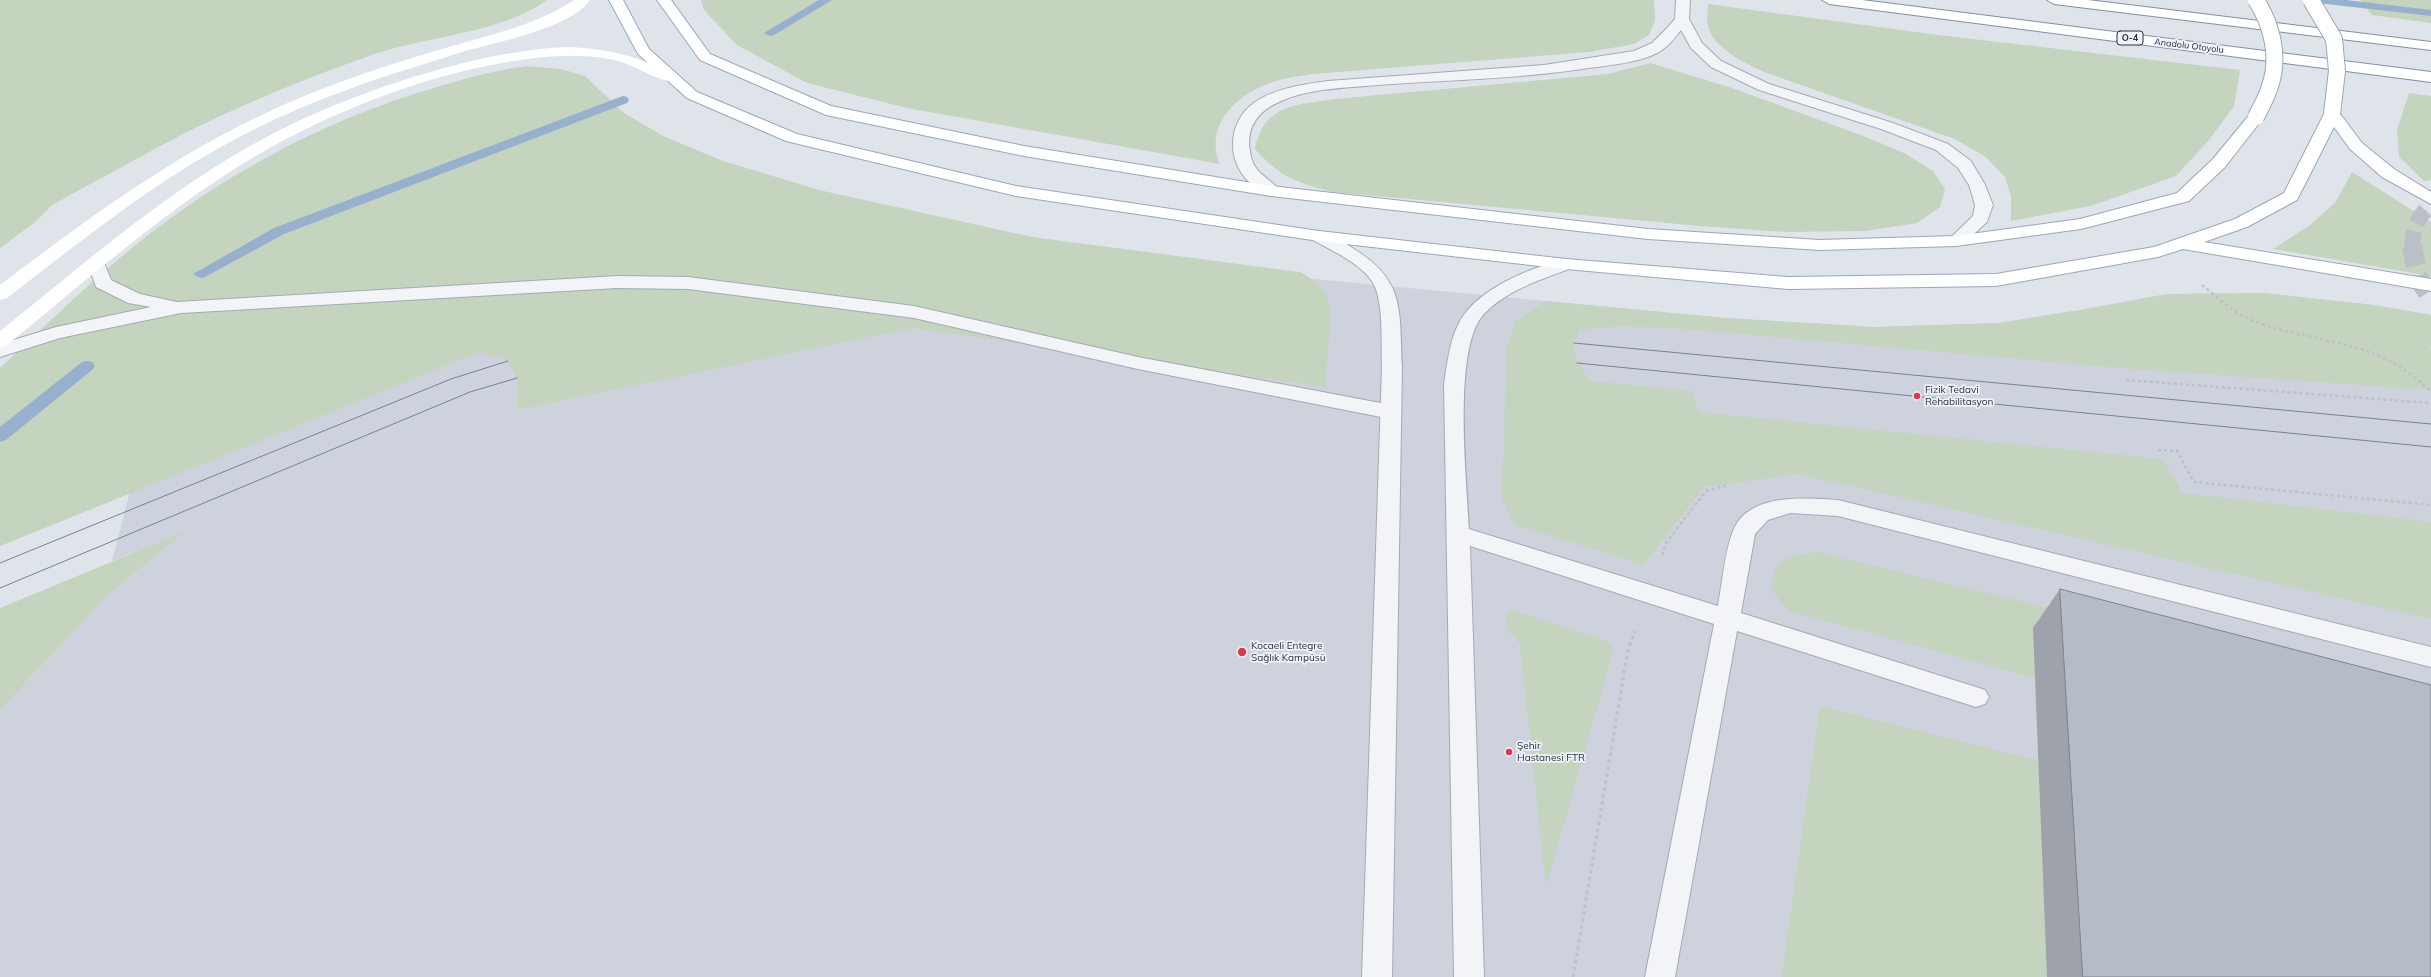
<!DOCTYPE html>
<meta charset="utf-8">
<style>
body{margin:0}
canvas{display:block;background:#dfe3ea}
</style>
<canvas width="2431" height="977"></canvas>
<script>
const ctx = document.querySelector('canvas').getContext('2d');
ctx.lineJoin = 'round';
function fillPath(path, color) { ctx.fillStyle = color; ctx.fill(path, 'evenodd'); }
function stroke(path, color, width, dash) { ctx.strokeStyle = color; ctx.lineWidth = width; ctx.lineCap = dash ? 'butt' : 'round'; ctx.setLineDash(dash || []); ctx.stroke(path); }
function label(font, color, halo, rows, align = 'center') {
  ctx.font = font + ' Mulish,sans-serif'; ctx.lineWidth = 3.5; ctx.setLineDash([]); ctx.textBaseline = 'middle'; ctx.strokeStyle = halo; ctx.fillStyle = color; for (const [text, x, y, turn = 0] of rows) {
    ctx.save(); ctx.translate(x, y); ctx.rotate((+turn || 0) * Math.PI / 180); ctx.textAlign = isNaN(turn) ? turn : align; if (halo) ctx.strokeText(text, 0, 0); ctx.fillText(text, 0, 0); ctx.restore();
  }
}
const built = new Path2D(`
 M999 255 1314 279 1725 318 1874 327 1999 323 2086 309 2167 294 2263 293 2374 305 2431 315V977H0V710L108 595 185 532 112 561 135 472 520 313Z`);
const green = new Path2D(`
 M0 0H547C501 34 423 36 369 56 306 78 243 104 183 134 139 157 96 181 52 205L35 222 0 248Z
 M701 0H1654L1655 20 1649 35 1634 44 1589 52 1313 74C1301 76 1288 77 1276 81 1240 92 1203 123 1220 164L907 108 807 83 737 45 704 10Z
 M2360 0H2431V23L2372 15Z
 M1708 4 1938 35 2240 70 2234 106 2209 140 2176 176 2091 206 2011 221V196L2005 177 1986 157 1955 139 1764 72C1745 63 1714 49 1708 26 1706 20 1708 11 1708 4Z
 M1650 63 1732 88 1866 137 1906 154 1933 171 1945 189 1940 207 1917 223 1865 231 1785 232 1700 226 1334 192C1297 183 1281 178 1255 149 1264 104 1296 105 1335 99L1608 74Z
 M527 66 561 69 585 76 624 113 663 136 723 161 819 190 1032 237 1300 272C1312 278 1322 286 1328 300 1333 309 1326 371 1325 387L912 328 517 410V378L508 361 480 352 0 546V368C38 333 75 296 114 263 207 183 319 121 437 87 467 78 496 70 527 66Z
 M2409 93 2431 96V180L2424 181 2399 157 2397 130Z
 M2352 172 2431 222V276L2273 249 2310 225 2335 203Z
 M2263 293 2374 305 2431 315V346H2427L2431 351V390L2119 368 1686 329 1622 326 1580 330C1568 352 1577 364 1591 381L1693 391 1698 412 2162 459 2183 493 2431 522V619L1798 474 1704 487 1643 565 1514 524 1502 499 1507 347 1516 321 1546 301 1725 318 1874 327 1999 323 2086 309 2167 294Z
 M186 531 108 595 0 710V608Z
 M1816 552 2365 684 2035 678 1789 611 1771 589C1777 555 1785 557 1816 552Z
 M1511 610 1602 639 1611 645 1612 655 1546 886 1520 644 1508 630 1505 615Z
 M1820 706 2039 761 2047 977H1782Z`);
const stream = new Path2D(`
 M819 0H832L774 35 770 36 764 33Z
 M2313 0H2346L2431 10V16L2318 3Z
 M623 96 627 97 629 100 627 103 284 234 205 277 200 278 193 274 274 228Z
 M87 361 92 362 95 366 92 370 6 440 0 442V427L82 362Z`);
const primaryTunnelFar1 = new Path2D(`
 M2412 247C2413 229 2417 217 2431 205`);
const primaryTunnel = new Path2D(`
 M2412 246 2418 277 2431 298`);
const pathFar1 = new Path2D(`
 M2202 285C2217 297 2231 311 2249 319 2317 347 2373 334 2431 392
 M2126 380 2431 403
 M2158 450 2177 451 2194 482 2431 505
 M1662 555 1666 543 1706 491 1728 485`);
const path = new Path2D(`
 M1573 977 1628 650 1635 631`);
const service = new Path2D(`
 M1319 231C1331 234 1343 242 1354 249 1406 281 1399 311 1402 366L1392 977H1362L1382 366C1381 344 1384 301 1373 283 1361 263 1332 251 1313 240L1310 236 1313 232Z
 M1566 259 1572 260 1575 264 1572 268C1542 279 1507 290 1484 314 1452 347 1467 482 1469 529L1718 606C1722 584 1725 551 1733 531 1748 492 1806 498 1838 500L2431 647V667L1838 516 1790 513 1768 520 1755 534 1741 613 1976 687 1985 690 1989 697 1985 704 1976 707 1737 631 1675 977H1645L1714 624 1470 546 1484 977H1454L1444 384C1447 365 1449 345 1457 327 1473 290 1529 268 1566 259Z`);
const minor = new Path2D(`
 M97 259 103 260 111 280 140 294 177 302 617 276 688 277 914 306 1138 357 1391 405 1398 407 1401 412 1398 417 1391 419 1138 369 914 318 688 289 617 288 181 313 60 338 0 357V344L56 327 151 307 128 303 96 287 88 264 91 260Z`);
const tertiary = new Path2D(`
 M1676 0H1690L1689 19 1702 43 1721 61 1769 84 1893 123 1948 144 1971 161 1985 185 1993 205 1987 222 1962 245H1950L1947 241 1973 216 1975 205 1969 185 1958 168 1936 150 1881 129 1759 90 1711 67 1691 48 1681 30C1674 39 1667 48 1657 53 1637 63 1611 65 1589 68 1519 79 1448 80 1378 85 1345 88 1307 88 1277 103 1257 112 1246 129 1250 151 1253 175 1268 175 1280 191L1277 195C1267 197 1263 193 1255 187 1226 166 1225 123 1255 102 1276 88 1305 84 1328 81L1544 65 1634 51 1652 43 1667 28 1675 19Z`);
const secondary = new Path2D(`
 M574 0H590C571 28 494 43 462 52 436 60 409 69 383 77 327 96 272 118 221 147 145 189 76 245 7 298L0 300V285C106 205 203 133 330 86 371 70 414 57 456 45 497 33 538 24 574 0Z
 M568 47C613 49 637 57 678 75L681 78 678 81C662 85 632 63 614 60 586 54 555 55 527 59 429 72 323 114 239 166 156 218 82 284 7 345L0 347V331C74 272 147 208 228 159 290 121 358 93 427 73 474 59 520 49 568 47Z`);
const primary = new Path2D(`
 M609 0H623L649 49 697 92 797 134 1016 186 1319 231 1566 259 1788 277 1996 274 2154 247 2235 219 2284 193 2324 114 2332 109 2338 111 2362 143 2394 169 2431 192V204L2382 177 2350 149 2334 127 2297 200 2247 227 2204 242 2431 279V291L2183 249 2158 257 1996 286 1788 289 1566 269 1319 241 1016 196 786 141 687 98 638 54Z
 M657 0H671L710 54 831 106 1024 146 1271 186 1648 229 1820 240 1956 236 2080 219 2177 193 2213 159 2250 114 2256 112 2264 117 2225 167 2189 201 2081 229 1956 246 1820 250 1648 239 1271 196 1024 156 826 115 700 60Z`);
const motorway = new Path2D(`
 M1822 0H1862L2431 72V82L1829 4Z
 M2047 0H2088L2431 42V50L2054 4Z`);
const tram = new Path2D(`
 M1574 343 2431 424
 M1577 363 2431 447
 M0 563 451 379 508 361
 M0 588 470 392 517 378`);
const primaryBridge = new Path2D(`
 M2256 0C2272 25 2280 57 2270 86 2267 97 2261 107 2256 117
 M2311 0 2334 39 2337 71 2332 114`);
const wall = new Path2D(`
 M2060 589 2431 977H2047L2033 628Z`);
const building = new Path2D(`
 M2060 589 2431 685V977H2083Z`);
const markers = [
 [1917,396,4,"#da384d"],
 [1242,652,5,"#da384d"],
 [1509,752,4,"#da384d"]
];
const shields = [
 [2130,38,26]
];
const shieldNames = [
 ["O-4",2130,38]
];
const farStreetnames = [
 ["Anadolu Otoyolu",2189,46,7]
];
const poiNames = [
 ["Fizik Tedavi",1925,390],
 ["Rehabilitasyon",1925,402],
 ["Kocaeli Entegre",1251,646],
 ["Sağlık Kampüsü",1251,658],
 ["Şehir",1517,746],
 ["Hastanesi FTR",1517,758]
];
fillPath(built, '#cdd2dc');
fillPath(green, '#c4d4bf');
fillPath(stream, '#96b0cd');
stroke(primaryTunnelFar1, '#babfc8', 16, [16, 8]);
stroke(primaryTunnel, '#babfc8', 20, [20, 10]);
stroke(service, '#a4aab4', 2);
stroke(minor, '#a4aab4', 2);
stroke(tertiary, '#a4aab4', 2);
stroke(primary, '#9da7b6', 2);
stroke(motorway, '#858fa2', 2);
stroke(pathFar1, '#bdc1c8', 2.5, [3, 3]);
stroke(path, '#bdc1c8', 3, [3.5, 3.5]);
fillPath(service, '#f2f4f7');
fillPath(minor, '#f2f4f7');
fillPath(tertiary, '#f2f4f7');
fillPath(secondary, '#fff');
fillPath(primary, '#fff');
fillPath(motorway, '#fff');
stroke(tram, '#778195', 1);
stroke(primaryBridge, '#9da7b6', 18, []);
stroke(primaryBridge, '#fff', 16);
fillPath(wall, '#9da2ab');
fillPath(building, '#b6bcc7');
stroke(building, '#7f848b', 1);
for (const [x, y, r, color] of markers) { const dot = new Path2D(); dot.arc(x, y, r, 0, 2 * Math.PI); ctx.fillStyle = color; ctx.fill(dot); stroke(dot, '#eff2f7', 1.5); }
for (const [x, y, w] of shields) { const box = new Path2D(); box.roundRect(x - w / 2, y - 7, w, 14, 3); ctx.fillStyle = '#eff2f7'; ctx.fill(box); stroke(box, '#263042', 1); }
label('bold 9px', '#263042', null, shieldNames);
label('9px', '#263042', '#eff2f7', farStreetnames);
label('10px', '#263042', '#eff2f7', poiNames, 'left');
</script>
